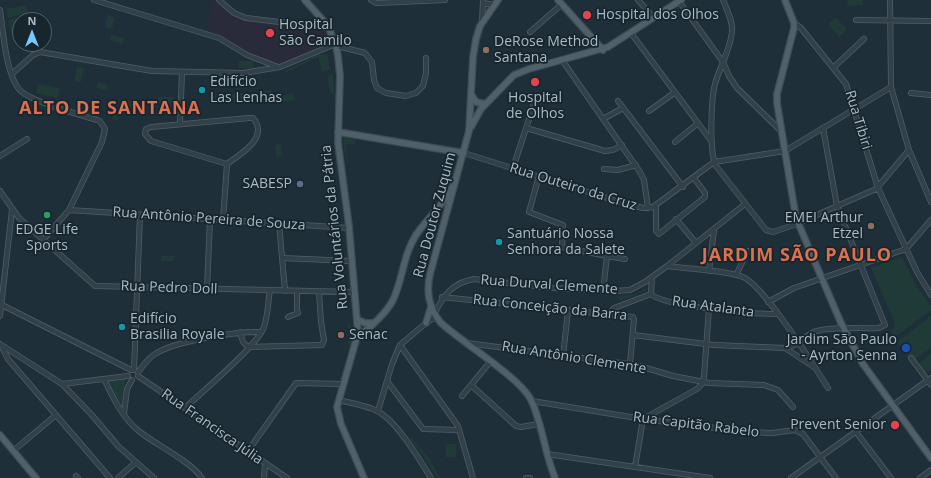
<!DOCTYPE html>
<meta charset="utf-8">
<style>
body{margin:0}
#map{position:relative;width:931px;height:478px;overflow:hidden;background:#1e2f39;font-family:"Open Sans",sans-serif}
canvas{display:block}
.north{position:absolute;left:12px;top:12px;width:40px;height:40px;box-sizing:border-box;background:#17252d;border:1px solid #52616a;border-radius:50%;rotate:0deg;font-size:11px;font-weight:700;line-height:16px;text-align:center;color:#abbbc6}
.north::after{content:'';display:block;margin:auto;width:14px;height:18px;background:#78c8ff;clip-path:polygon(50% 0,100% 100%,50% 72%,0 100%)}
</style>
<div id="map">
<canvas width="931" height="478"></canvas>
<div class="north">N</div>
</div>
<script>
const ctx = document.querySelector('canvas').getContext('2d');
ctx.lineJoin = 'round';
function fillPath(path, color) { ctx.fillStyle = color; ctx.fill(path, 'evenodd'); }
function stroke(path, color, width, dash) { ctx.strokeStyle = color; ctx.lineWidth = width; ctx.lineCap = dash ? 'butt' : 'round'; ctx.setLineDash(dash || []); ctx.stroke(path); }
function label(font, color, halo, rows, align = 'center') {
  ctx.font = font + ' "Open Sans",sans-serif'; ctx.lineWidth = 3.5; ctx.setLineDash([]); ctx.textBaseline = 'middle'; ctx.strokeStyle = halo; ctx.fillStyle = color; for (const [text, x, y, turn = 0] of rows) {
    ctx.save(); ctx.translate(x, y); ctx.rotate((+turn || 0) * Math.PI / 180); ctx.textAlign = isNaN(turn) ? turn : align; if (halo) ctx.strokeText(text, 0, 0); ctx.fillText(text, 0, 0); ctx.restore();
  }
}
const medical = new Path2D(`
 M214 0 233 15 247 21 325 30 328 32 332 41 296 60 278 66 269 63 239 49 221 37 206 32Z`);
const green = new Path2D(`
 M847 0H863V5L848 6Z
 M26 5 28 13 8 18 6 9Z
 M108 15 115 17 112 29 105 27Z
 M836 17 847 30 839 37 828 24Z
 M16 18 18 31 11 33 8 20Z
 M111 35 124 38 123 44 110 40Z
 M327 54 330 70 322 71 318 57 285 73 284 71 318 55Z
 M239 61H253V68H239Z
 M77 67 84 68 81 82 74 81Z
 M333 74 334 93 331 94 327 76Z
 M98 82 108 85 107 90 96 88Z
 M38 84 60 88 58 98 36 93Z
 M272 90 273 95 262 98 260 92Z
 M230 93H247V100L230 101Z
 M294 93 295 100 282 102 280 96Z
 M158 97H174V104L157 103Z
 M125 101 136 103 135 109 124 107Z
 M114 107 120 109 118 120 112 119Z
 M344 138 356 140 355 145 346 144 347 163 343 144Z
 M281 144 282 156 276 157 275 145Z
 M161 256H174V261H161Z
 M902 257 916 285 931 306V310L895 337 891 332 894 328 895 323 871 268Z
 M646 288 647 290 620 301 618 296 635 294Z
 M931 316V348L912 362 897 342Z
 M348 325 355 326H351L352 331H355L351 345 348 344Z
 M931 354V370L922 377 915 366Z
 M126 375 122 408 107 379Z
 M412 438 428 457 440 478H437L426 459 410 439Z
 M446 444H456V457H446Z`);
const minor = new Path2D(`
 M94 0 219 38 247 55 278 67
 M219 0 234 13 246 18 329 28
 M371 0 376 3 445 0
 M638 0 654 18
 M678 0 723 62 729 76 737 88 781 131
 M723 0C727 10 733 21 732 32 730 51 720 66 715 84 711 99 709 153 716 166L766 230 773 232 794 225 876 189 909 150
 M890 0 891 87 909 150 931 202
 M483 3 495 5
 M0 10C3 31 6 79 22 92 35 103 82 115 100 121L105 129 102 142 69 210 43 240
 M856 20 931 21
 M482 23 483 0
 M794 23 801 28 846 84 878 188 917 272 931 295
 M530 32 562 4
 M631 33 712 142
 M562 60 640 172 644 180 648 208
 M834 67 864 39
 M12 74 33 55 40 52 152 71 243 73 280 67 333 45 365 53 372 62 374 80 377 88 386 93 406 96 416 93 423 86 426 73V58
 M911 93 931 95
 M618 101 683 187
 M649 111 674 93
 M249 118H253C270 138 240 154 227 164L151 141 145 134 146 129 151 127Z
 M603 119 623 108
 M180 124 182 72
 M526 128 605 151 613 150 622 145
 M675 142 697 124
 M464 153 623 203 643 208 653 207 714 162 785 151 891 87
 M0 156 27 139
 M513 168 535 101
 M604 169 618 170 636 165
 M539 176 529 212 563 225 562 247 607 256 603 291
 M0 191 19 218 95 286 354 292
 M656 206V231L659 234 705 197V193L694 178
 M69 210 349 228
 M676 219 696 243
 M223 220 227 164
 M279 223 285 291
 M607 256 625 259
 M282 258 351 261
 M667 266C687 269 726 270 743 277 763 285 814 365 828 388
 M709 271 714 230
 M736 275 748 251
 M207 289 210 219
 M651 294C664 307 756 314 777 314
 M442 297 633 317 634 319 630 364
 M768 302 794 288 906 249 931 220
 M2 305 131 370
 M434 314C444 295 452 283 474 279L552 288 615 291 630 290 645 282 667 266 745 204
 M607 315 614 308 651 294 652 277
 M0 316 12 210
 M288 317 298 313 297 310V291
 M240 332 243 342 248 347 322 345 324 340 321 322 319 292
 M633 335 714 345 785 348C798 347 805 334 817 331 835 326 861 329 879 328L885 325 837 206 823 128
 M467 343 636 365 673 376 709 383 764 385 778 390 793 407
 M0 344 62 384 91 414 119 447 154 478
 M1 345 8 359 110 478
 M400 345 458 426 473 478
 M785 348 814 367
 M563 356 568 311
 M911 358 931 385
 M134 370 140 215
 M138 372C143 366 148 358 155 354 175 341 237 331 261 332
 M138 376 287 478
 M104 379C113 398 123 419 140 432 158 446 190 461 202 478
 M387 381 423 429 459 430
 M62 384 128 376
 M471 385 516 426 521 427 538 424
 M462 396 490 362
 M338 400C351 403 366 405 377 411 396 420 420 460 431 478
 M532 401 643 419 748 432 772 433 795 430 803 434 836 478
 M185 408C202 392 258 345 264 327 268 315 268 302 270 290
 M378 411 392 364 400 345 426 323 436 317
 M124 414 127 389 132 380
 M643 419 697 389 702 384 704 377 709 308
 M856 432 891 478
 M13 451 56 415
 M248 451 296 383 343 384
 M547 454 710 478
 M635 467 643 419
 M76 476 78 478
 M118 478 136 462
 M264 478 265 463
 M526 478H530
 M791 478 931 378
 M920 478 931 470`);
const major = new Path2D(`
 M305 0 328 26 336 46 338 56 340 76 338 143 349 226 358 333 337 407 341 424 364 478
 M498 0 480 26 476 39 473 57 469 131 430 274C426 293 429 307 440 322 462 343 522 378 532 402 542 424 545 454 555 478
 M558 0 603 50
 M785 0 794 23V28L777 94V103L796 218 841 323 863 364 931 458
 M471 94 476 102 485 104
 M471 127 481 109 514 75 529 69 608 47 681 0
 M338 132 464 153
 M358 320 365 323H374
 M426 323 431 307
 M357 338C370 327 385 315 393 300 403 279 403 255 416 235 427 218 444 205 453 186
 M0 435 36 478`);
const markers = [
 [587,15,5,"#e0444e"],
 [270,33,5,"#e0444e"],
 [486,50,4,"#8d6e63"],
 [535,82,5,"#e0444e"],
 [202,90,4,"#0f9aa8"],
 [300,184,4,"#5c6f8a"],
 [47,215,4,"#2e9e5b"],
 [871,226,4,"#8d6e63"],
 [499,242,4,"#0f9aa8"],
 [122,327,4,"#0f9aa8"],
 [341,335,4,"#8d6e63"],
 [906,348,5,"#1a4fb4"],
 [895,425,5,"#e0444e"]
];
const poiNames = [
 ["Hospital dos Olhos",596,15],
 ["Hospital",279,25],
 ["São Camilo",279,41],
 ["DeRose Method",494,42],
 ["Santana",494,58],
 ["Edifício",210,82],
 ["Las Lenhas",210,98],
 ["Hospital",535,98,"center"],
 ["de Olhos",535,114,"center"],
 ["SABESP",292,184,"right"],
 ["EMEI Arthur",863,218,"right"],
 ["Etzel",863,234,"right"],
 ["EDGE Life",47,230,"center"],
 ["Sports",47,246,"center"],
 ["Santuário Nossa",507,234],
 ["Senhora da Salete",507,250],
 ["Edifício",130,319],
 ["Brasilia Royale",130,335],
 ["Senac",349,335],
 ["Jardim São Paulo",897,340,"right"],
 ["- Ayrton Senna",897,356,"right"],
 ["Prevent Senior",886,425,"right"]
];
const streetNames = [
 ["Rua Tibiri",858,120,73],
 ["Rua Outeiro da Cruz",573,187,17],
 ["Rua Doutor Zuquim",435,215,-75],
 ["Rua Antônio Pereira de Souza",209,219,4],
 ["Rua Voluntários da Pátria",335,227,-96],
 ["Rua Durval Clemente",549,285,4],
 ["Rua Pedro Doll",169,288,2],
 ["Rua Atalanta",713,307,8],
 ["Rua Conceição da Barra",550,308,6],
 ["Rua Antônio Clemente",574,358,9],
 ["Rua Capitão Rabelo",696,425,7],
 ["Rua Francisca Júlia",212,427,35]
];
const districtNames = [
 ["ALTO DE SANTANA",110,109],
 ["JARDIM SÃO PAULO",797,256]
];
fillPath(medical, '#2a2b3a');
fillPath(green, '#203a38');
stroke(minor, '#4f5e67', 6);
stroke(major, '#3e4c56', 8);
stroke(minor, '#324049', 4.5);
stroke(major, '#4f606a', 5.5);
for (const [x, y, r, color] of markers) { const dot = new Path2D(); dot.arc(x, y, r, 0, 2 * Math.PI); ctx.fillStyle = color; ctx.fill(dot); stroke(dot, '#17252d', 1.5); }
label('14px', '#abbbc6', '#17252d', poiNames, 'left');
label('14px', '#abbbc6', '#17252d', streetNames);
ctx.letterSpacing = '1px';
label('bold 18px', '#dd704f', '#17252d', districtNames);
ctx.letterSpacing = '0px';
</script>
